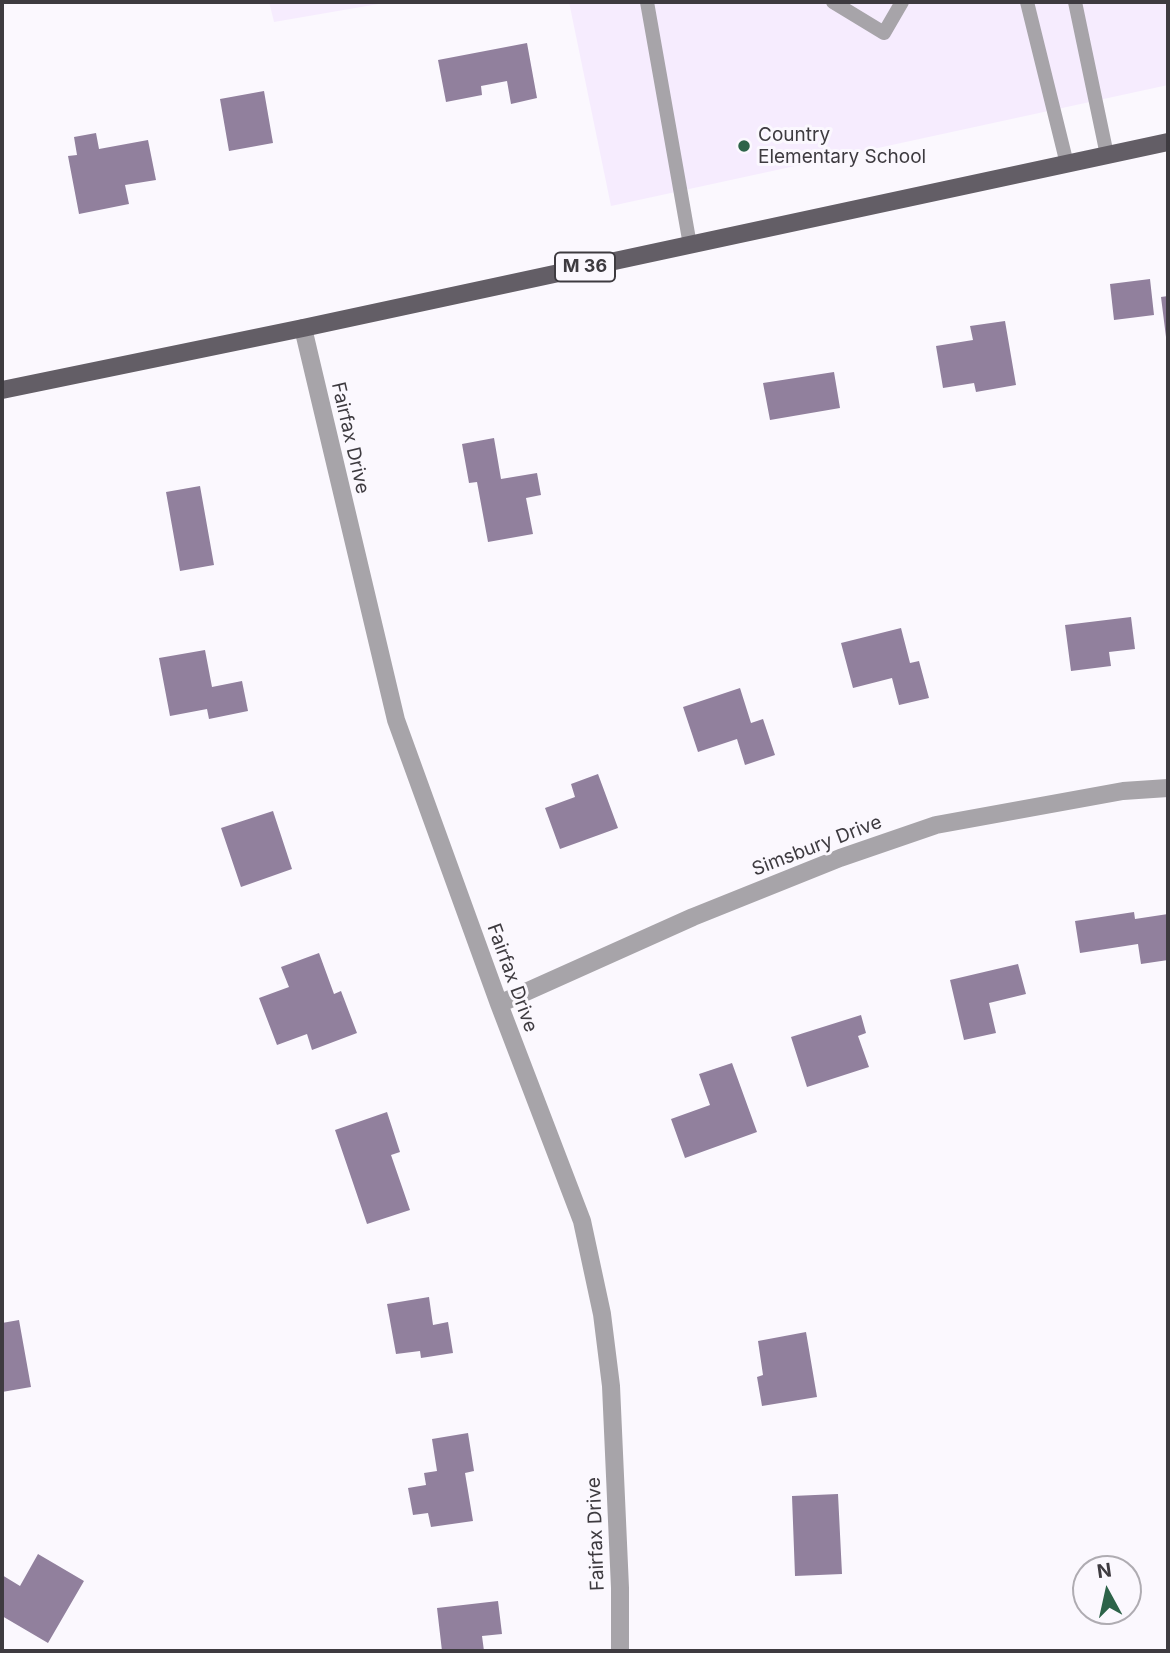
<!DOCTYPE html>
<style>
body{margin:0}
#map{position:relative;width:1170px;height:1653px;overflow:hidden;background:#fbf8fe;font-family:Inter,sans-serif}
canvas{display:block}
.frame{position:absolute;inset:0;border:4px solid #3e3b40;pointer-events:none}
.north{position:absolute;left:1072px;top:1555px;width:70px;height:70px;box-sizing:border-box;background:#fbf8fe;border:2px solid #afacb2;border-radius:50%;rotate:352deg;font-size:19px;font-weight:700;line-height:28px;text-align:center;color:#3e3b40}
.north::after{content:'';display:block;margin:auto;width:24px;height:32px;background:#2d6349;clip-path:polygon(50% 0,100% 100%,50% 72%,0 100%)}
</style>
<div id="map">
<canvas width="1170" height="1653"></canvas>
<div class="frame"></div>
<div class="north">N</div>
</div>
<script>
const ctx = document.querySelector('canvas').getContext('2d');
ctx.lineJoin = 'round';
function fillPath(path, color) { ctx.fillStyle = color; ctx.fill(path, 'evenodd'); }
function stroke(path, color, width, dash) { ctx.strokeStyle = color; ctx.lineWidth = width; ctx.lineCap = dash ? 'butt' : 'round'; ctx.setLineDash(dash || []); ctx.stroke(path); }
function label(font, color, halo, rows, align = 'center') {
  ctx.font = font + ' Inter,sans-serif'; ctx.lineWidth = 6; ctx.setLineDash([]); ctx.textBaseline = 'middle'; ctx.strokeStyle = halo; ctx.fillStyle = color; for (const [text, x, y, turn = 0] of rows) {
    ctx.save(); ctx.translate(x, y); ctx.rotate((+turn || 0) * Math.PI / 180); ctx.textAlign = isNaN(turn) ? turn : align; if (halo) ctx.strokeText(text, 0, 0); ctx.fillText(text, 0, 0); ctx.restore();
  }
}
const built = new Path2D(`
 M269 2H390L274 22Z
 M569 2H1168V85L611 206Z`);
const building = new Path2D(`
 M527 43 537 98 511 104 507 81 481 86 482 95 446 102 438 60Z
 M264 91 273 143 229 151 220 99Z
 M96 133 99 149 148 140 156 180 125 185 129 204 79 214 68 156 77 155 74 137Z
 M1150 279 1154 315 1114 320 1110 284Z
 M1168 296V336L1166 337 1161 297Z
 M1005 321 1016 385 976 392 974 383 943 388 936 346 973 340 970 326Z
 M834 372 840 408 770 420 763 383Z
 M494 438 501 479 537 473 541 495 526 498 533 534 488 542 477 482 469 483 462 444Z
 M200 486 214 565 180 571 166 492Z
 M1131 617 1135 649 1109 652 1111 666 1071 671 1065 625Z
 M901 628 910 663 919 661 929 698 899 705 892 678 853 688 841 643Z
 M205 650 212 687 242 681 248 711 209 719 207 709 170 716 159 658Z
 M740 688 751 723 763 719 775 755 745 765 737 739 698 752 683 707Z
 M598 774 618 828 560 849 545 808 575 797 571 784Z
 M273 811 292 869 241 887 221 828Z
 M1134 912 1135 919 1168 914V960L1141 964 1138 944 1080 953 1075 921Z
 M319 953 334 994 341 991 357 1033 312 1050 307 1034 277 1045 259 998 289 987 281 967Z
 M1018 964 1026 994 989 1003 996 1033 964 1040 950 980Z
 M861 1015 866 1033 858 1036 869 1067 807 1087 791 1037Z
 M732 1063 757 1132 685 1158 671 1119 710 1105 699 1074Z
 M387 1112 400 1152 391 1155 410 1210 367 1224 335 1130Z
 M429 1297 433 1325 448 1322 453 1353 421 1358 420 1351 396 1354 387 1304Z
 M19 1320 31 1387 2 1392V1323Z
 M806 1332 817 1397 762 1406 757 1377 763 1375 758 1341Z
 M468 1433 474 1471 465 1473 473 1521 431 1527 428 1513 413 1515 408 1488 426 1485 424 1473 437 1471 432 1439Z
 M838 1494 842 1574 795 1576 792 1496Z
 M38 1554 84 1581 48 1643 2 1616V1575L20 1586Z
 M498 1601 502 1634 482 1636 484 1651H442L437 1608Z`);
const service = new Path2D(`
 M647 2 690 245
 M833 2 884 33 902 2
 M1027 2 1067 164
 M1075 2 1107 155`);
const minor = new Path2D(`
 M303 328 396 720 499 1004 582 1221 602 1314 611 1386 620 1588V1651
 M499 1004 693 917 840 858 936 825 1123 791 1168 788`);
const primary = new Path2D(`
 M2 390 303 328 1168 142`);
const markers = [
 [744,146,7,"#2d6349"]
];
const shields = [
 [585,267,60]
];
const shieldNames = [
 ["M 36",585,267]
];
const poiNames = [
 ["Country",758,135],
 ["Elementary School",758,157]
];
const streetNames = [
 ["Fairfax Drive",350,438,77],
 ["Simsbury Drive",817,846,-21],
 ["Fairfax Drive",512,978,70],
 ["Fairfax Drive",596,1534,-92]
];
fillPath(built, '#f6ecfe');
fillPath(building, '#91809d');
stroke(service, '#a7a4a9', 14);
stroke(minor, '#a7a4a9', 18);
stroke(primary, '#635e66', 18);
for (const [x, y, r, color] of markers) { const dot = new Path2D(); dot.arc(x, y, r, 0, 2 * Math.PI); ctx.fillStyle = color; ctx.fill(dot); stroke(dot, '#fbf8fe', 2.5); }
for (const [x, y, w] of shields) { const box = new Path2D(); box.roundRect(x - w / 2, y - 14.5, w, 29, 5); ctx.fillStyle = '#fbf8fe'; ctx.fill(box); stroke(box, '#3e3b40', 2); }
label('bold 18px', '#3e3b40', null, shieldNames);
label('19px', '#3e3b40', '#fbf8fe', poiNames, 'left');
label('19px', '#3e3b40', '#fbf8fe', streetNames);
</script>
